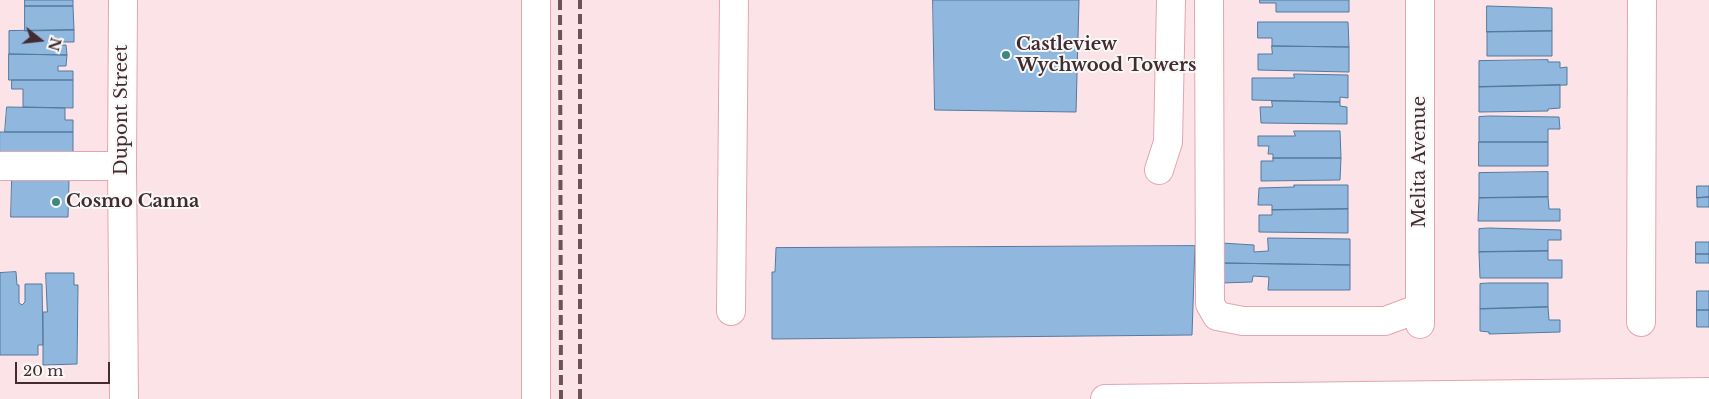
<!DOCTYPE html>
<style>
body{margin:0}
#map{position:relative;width:1709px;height:399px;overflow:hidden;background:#fce3e7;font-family:"Libre Baskerville",serif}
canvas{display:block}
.north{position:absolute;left:15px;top:15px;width:50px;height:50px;-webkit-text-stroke:4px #f7f8f7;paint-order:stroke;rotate:106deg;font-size:14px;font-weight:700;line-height:20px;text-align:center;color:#432c30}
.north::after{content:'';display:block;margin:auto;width:18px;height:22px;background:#432c30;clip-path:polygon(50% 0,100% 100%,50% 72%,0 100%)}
.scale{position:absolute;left:15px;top:362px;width:95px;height:22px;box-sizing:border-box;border:2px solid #432c30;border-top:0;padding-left:6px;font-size:15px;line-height:18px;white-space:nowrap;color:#432c30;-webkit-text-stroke:4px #f7f8f7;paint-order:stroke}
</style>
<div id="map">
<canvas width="1709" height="399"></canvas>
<div class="north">N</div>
<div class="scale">20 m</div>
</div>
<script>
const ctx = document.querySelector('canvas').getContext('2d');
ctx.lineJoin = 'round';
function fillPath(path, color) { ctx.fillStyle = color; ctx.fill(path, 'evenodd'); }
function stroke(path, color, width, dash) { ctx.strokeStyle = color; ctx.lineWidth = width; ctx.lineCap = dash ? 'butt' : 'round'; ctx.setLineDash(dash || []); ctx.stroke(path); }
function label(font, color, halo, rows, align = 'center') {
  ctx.font = font + ' "Libre Baskerville",serif'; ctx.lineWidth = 4; ctx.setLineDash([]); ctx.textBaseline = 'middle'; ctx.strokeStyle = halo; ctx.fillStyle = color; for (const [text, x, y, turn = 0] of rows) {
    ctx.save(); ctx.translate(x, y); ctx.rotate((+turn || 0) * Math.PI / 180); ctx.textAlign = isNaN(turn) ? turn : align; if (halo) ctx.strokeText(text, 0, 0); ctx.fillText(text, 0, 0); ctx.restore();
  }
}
const building = new Path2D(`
 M25 0H73V6H25Z
 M933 0H1079L1076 112 935 110Z
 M1260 0H1349V12H1276V3H1260Z
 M25 6H73L74 30 25 31Z
 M1487 6 1552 8V31L1487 32Z
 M1258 22H1348L1349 47 1272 46V38H1258Z
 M74 30V42H58V45H66L67 55 9 54V31Z
 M1552 31V56H1487V32Z
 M1272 46 1349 47V72L1258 70V54H1272Z
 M9 54 67 55 66 66H58V71H73V80H9Z
 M1548 60V62H1560V68L1567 67V85L1479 87V61Z
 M1294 74 1348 75V98L1340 97V102L1252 100V78H1294Z
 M12 80H73V108L23 107V89H12Z
 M1560 85V108L1548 109V111L1479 112V87Z
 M1272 101 1340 102V106L1347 107V124L1261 123 1260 107H1272Z
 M7 107 65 108V120H73V132H5Z
 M1489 116 1559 117 1560 129H1548V142H1479V117Z
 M1294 131H1340L1341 158H1273V154H1268L1269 146H1258V136H1295Z
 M0 132H73V155L0 159Z
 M1479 142H1548V166H1479Z
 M1273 158H1341L1340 180 1261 181V161H1273Z
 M1548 172V197L1479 198V173Z
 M12 180H69L68 217H11Z
 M1294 185H1348V209L1272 210V205H1258L1259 188 1294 187Z
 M1697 186H1709V197L1697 198Z
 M1548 197 1549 209H1560V221H1478L1479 198Z
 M1709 197V207H1697V198Z
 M1348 209V233L1259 232V215H1272V210Z
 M1489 228 1561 230V240H1548V251L1479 252V229Z
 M1268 238 1350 239V265L1221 263V243L1254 245V252L1268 251Z
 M1696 242H1709V254H1696Z
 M1195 246 1192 335 772 339V272H775L776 248Z
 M1548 251V260H1562V278H1480L1479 252Z
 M1696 254H1709V263H1696Z
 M1221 263 1350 265V290H1268L1269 277 1253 276 1252 282 1221 283Z
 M16 272 17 285H19V303L22 305 25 302V284H42L43 345H38V355H0V273Z
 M46 273H74V285H78L77 364 43 365V312H47Z
 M1488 283H1548V307L1480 309V284Z
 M1697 291H1709V310H1697Z
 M1548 307 1549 320H1560V332L1489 334V332L1480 331V309Z
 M1697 310H1709V327H1697Z`);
const minor = new Path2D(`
 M536 0V399
 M1209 0 1210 304 1217 316 1243 321H1385L1420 308
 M1420 0V324
 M0 166H122
 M1159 170 1168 142 1171 0
 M731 311 734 0
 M1641 322 1642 0
 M1105 399 1709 392`);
const major = new Path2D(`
 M123 0 122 166 124 399`);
const rail = new Path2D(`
 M560 0 561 399
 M580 399V0`);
const markers = [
 [1006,55,5,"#3f8680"],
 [56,202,5,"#3f8680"]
];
const poiNames = [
 ["Castleview",1016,45],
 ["Wychwood Towers",1016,66],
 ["Cosmo Canna",66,202]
];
const streetNames = [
 ["Dupont Street",122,110,-90],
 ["Melita Avenue",1420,162,-90]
];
fillPath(building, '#90b8de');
stroke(building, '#54799d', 1);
stroke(minor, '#e1a6b0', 30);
stroke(major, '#e1a6b0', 30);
stroke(minor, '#fff', 28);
stroke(major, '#fff', 28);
stroke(rail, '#6b5458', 4, [10, 5]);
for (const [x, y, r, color] of markers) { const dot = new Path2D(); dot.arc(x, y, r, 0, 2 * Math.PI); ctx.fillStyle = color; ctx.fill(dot); stroke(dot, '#f7f8f7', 2); }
label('bold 18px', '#432c30', '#f7f8f7', poiNames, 'left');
label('18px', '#432c30', '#f7f8f7', streetNames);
</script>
